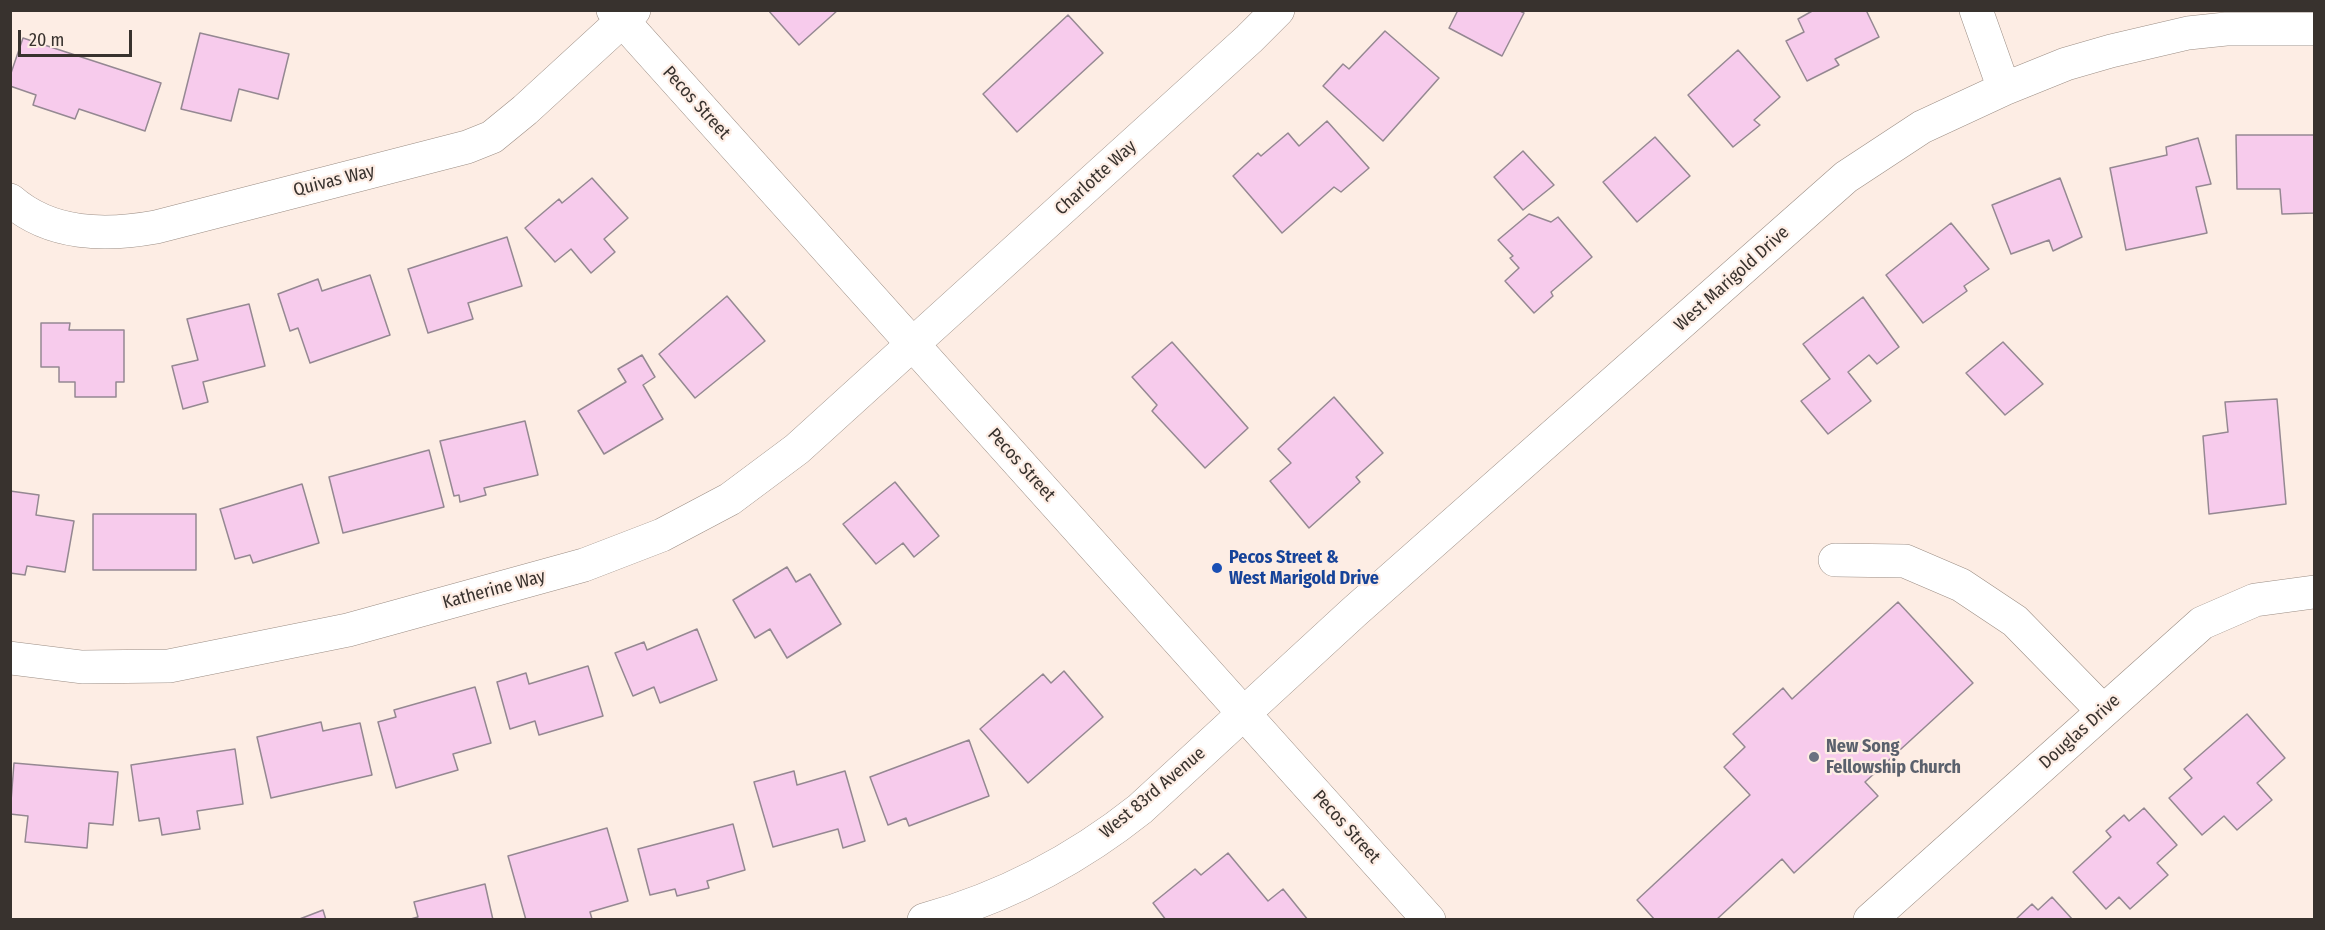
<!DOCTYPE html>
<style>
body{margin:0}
#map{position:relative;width:2325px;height:930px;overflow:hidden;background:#fdede4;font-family:"Fira Sans Condensed",sans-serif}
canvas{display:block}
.frame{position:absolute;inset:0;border:12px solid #38322e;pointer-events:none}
.scale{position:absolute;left:18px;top:30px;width:114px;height:27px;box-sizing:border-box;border:3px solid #38322e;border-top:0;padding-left:8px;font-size:18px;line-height:21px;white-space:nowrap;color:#38322e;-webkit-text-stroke:4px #fdede4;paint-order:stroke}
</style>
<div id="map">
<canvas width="2325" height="930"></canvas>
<div class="frame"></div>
<div class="scale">20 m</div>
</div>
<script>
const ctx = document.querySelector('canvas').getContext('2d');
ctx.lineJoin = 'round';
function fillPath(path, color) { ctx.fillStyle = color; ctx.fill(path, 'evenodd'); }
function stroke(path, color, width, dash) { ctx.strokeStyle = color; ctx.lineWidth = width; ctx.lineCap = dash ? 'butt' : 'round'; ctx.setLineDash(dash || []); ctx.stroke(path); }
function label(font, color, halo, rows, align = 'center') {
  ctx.font = font + ' "Fira Sans Condensed",sans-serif'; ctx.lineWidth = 4.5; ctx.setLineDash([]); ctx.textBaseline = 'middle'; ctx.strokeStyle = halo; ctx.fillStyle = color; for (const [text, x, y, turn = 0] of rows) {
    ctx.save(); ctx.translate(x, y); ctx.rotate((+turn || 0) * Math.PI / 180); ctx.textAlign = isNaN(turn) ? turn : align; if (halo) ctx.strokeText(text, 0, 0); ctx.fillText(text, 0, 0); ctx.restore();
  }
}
const building = new Path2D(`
 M768 10H838L799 45Z
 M1458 10H1518L1524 13 1502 56 1449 28Z
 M1814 10H1866L1879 37 1835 59 1839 65 1807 81 1786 41 1804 32 1798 19Z
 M1068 15 1103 53 1017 132 983 94Z
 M1385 31 1439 78 1383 141 1323 86 1343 64 1349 69Z
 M200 33 289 54 278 99 239 89 231 121 181 109Z
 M23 38 161 83 145 131 79 109 75 119 33 105 36 95 10 86V76Z
 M1738 50 1780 97 1754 120 1760 125 1733 147 1688 95Z
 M1327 121 1369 168 1341 192 1334 187 1282 233 1233 176 1258 153 1261 156 1288 133 1299 146Z
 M2236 135H2314V213L2282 214 2280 189H2237Z
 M1655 137 1690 176 1637 222 1603 182Z
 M2198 138 2211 184 2196 187 2207 233 2126 250 2110 168 2167 155 2166 147Z
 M1523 151 1554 185 1523 210 1494 177Z
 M592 178 628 218 604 239 615 252 591 273 571 249 555 262 525 228 559 199 562 203Z
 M2060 178 2082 237 2053 251 2049 240 2011 254 1992 205Z
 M1529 214 1551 222 1558 217 1592 257 1551 292 1553 296 1534 313 1505 281 1519 268 1510 258 1513 256 1498 240Z
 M1951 223 1989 269 1964 286 1967 291 1923 323 1886 275Z
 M507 237 522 286 468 303 473 319 428 333 408 269Z
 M370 275 390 335 310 363 298 328 290 331 278 294 318 279 322 291Z
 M727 296 765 341 695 398 659 354Z
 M1863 297 1899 347 1877 364 1869 355 1848 372 1871 401 1828 434 1801 401 1830 379 1803 344Z
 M249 304 265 366 203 382 208 402 183 409 172 366 198 360 187 319Z
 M41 323H70L69 330H124V382H116V397H75V382H59V367H41Z
 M1172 342 1248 428 1205 468 1152 411 1157 405 1132 377Z
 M2003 342 2043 384 2005 415 1966 373Z
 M642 355 655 377 643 385 663 419 604 454 578 411 626 382 618 369Z
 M1334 397 1383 453 1356 477 1360 482 1309 528 1270 481 1291 463 1278 449Z
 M2277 399 2286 504 2209 514 2203 436 2228 432 2225 402Z
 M525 421 538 475 484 488 486 495 460 502 459 495 454 496 440 441Z
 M429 450 444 507 343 533 329 477Z
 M895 482 939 536 914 557 903 543 876 564 843 524Z
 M302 484 319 543 253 563 250 555 235 559 220 509Z
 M10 491 39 495 36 515 74 521 65 572 27 566 25 575 10 573Z
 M93 514H196V570H93Z
 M787 567 796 582 810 574 841 624 787 658 770 629 755 638 733 600Z
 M1898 602 1973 683 1865 782 1878 796 1794 873 1782 859 1716 920H1655L1637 900 1750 795 1724 767 1745 747 1733 734 1783 688 1792 699Z
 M697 629 717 680 660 703 654 687 633 696 615 653 644 642 647 650Z
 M588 666 603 716 539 735 535 721 510 729 497 682 526 673 529 684Z
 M1064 671 1103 717 1028 783 980 729 1043 674 1051 683Z
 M475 687 491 743 453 754 458 770 396 788 378 722 396 717 394 710Z
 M2247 714 2285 758 2257 783 2272 800 2237 830 2224 816 2202 835 2169 798 2192 778 2184 769Z
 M321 722 323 731 360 723 372 775 271 798 257 737Z
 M969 740 989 796 909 826 906 818 888 825 870 777Z
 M235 749 243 804 197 811 200 829 162 835 159 818 139 821 131 765Z
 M14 763 118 772 113 825 89 823 87 848 25 842 28 816 10 814Z
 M794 771 797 785 845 771 865 841 843 848 838 829 773 847 754 782Z
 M2144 808 2177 845 2157 863 2168 875 2130 909 2119 897 2106 909 2073 872 2111 837 2106 831 2124 815 2129 821Z
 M733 824 745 870 707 881 709 888 677 896 675 889 650 895 638 849Z
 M607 828 628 901 590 912 592 919 590 920H526L508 856Z
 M1228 853 1268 901 1283 889 1308 920H1166L1153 903 1195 869 1201 875Z
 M485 884 493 920H407L418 917 414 902Z
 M2052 897 2073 920H2015L2032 904 2038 910Z
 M323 910 326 920H297Z`);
const minor = new Path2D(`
 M1976 10 2004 89
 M10 200C51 236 106 236 156 227L467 147 492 137 525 110 634 10
 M1835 560 1905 561 1961 585 2015 621 2103 711
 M10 658 82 667 169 666 348 630 584 565 662 535 730 499 797 449 1249 39 1278 10
 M924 920C1003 898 1076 860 1140 809L1354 612 1846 177 1922 127 2004 89 2066 64 2111 51 2188 33 2226 29H2314
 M1870 920 2202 623 2255 600 2314 592`);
const major = new Path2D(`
 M613 10 1429 920`);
const markers = [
 [1217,568,6,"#1a4fb4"],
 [1814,757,6,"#6b7280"]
];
const streetNames = [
 ["Pecos Street",696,103,48],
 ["Charlotte Way",1096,178,-42],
 ["Quivas Way",334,181,-14],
 ["West Marigold Drive",1732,279,-42],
 ["Pecos Street",1021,465,48],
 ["Katherine Way",494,590,-15],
 ["Douglas Drive",2080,732,-42],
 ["West 83rd Avenue",1153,793,-40],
 ["Pecos Street",1346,827,48]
];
const transitNames = [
 ["Pecos Street &",1229,558],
 ["West Marigold Drive",1229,579]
];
const worshipNames = [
 ["New Song",1826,747],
 ["Fellowship Church",1826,768]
];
fillPath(building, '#f7cbec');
stroke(building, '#958892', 1.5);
stroke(minor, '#9b8d84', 34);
stroke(major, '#9b8d84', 34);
stroke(minor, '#fff', 33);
stroke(major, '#fff', 33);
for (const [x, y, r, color] of markers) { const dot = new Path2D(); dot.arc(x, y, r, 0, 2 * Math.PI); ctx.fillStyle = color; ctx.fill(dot); stroke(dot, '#fdede4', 2); }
label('18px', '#38322e', '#fdede4', streetNames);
label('bold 18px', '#164399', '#fdede4', transitNames, 'left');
label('bold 18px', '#5b616d', '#fdede4', worshipNames, 'left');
</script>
